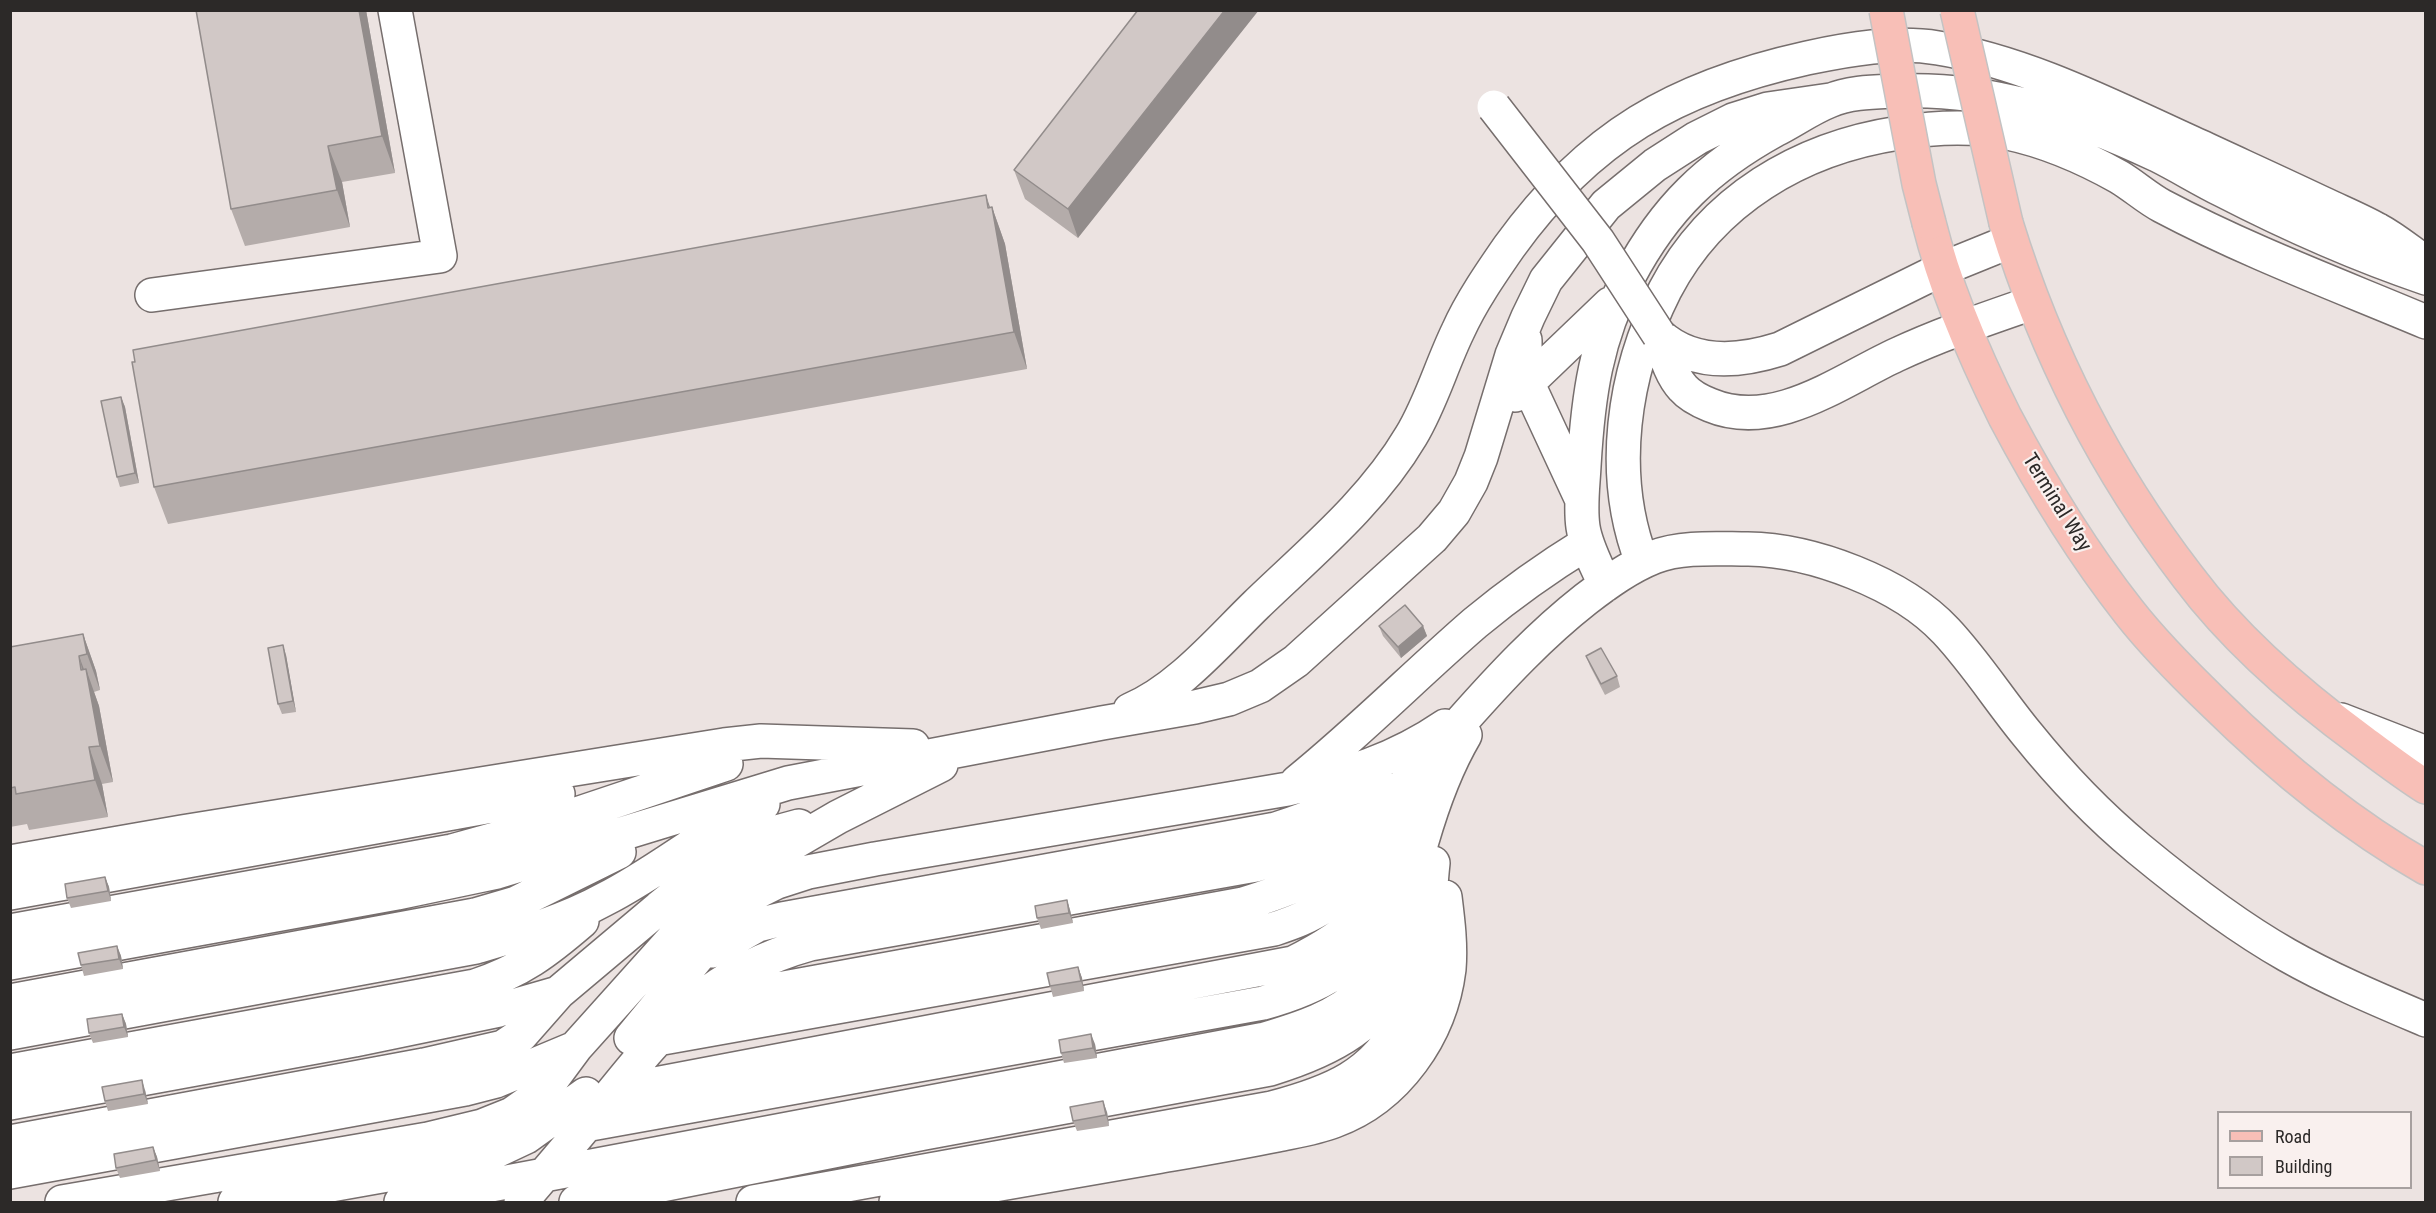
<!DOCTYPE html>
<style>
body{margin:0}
#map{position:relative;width:2436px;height:1213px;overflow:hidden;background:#ece3e1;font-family:"Roboto Condensed",sans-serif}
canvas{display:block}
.frame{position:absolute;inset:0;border:12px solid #2c2928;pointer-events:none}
.legend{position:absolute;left:2217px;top:1111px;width:195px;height:78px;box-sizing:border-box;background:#f9f0ee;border:2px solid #a7a09f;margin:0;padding:8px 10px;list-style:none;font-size:18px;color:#2c2928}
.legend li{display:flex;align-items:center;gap:12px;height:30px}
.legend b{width:30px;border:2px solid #a7a09f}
</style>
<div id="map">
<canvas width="2436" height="1213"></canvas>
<div class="frame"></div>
<ul class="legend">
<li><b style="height:8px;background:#f8bfb7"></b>Road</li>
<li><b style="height:16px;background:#d1c8c6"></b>Building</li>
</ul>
</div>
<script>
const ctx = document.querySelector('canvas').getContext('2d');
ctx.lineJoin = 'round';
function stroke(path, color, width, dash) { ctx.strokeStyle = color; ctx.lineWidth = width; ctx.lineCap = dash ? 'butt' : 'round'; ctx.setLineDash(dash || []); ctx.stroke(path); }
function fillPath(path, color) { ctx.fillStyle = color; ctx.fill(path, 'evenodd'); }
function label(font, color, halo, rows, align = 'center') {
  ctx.font = font + ' "Roboto Condensed",sans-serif'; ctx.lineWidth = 4.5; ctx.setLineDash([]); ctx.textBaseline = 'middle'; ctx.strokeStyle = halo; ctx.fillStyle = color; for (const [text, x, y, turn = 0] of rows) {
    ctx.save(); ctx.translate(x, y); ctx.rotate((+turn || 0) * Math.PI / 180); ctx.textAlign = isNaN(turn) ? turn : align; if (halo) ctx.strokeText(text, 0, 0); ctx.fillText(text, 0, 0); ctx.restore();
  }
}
const minor = new Path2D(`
 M152 295 440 256 395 10
 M1659 335C1665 353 1670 374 1683 388 1690 396 1700 401 1710 405 1774 432 1840 381 1896 355 1941 334 1986 319 2032 303
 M1659 335C1693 366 1739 362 1780 349L1942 269 2011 241
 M1525 340V370L1528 384 1581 498
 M1515 395 1610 304
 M1642 562C1608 474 1623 373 1665 290 1712 200 1800 148 1899 133 1936 127 1971 125 2008 133 2046 141 2085 158 2119 177 2134 186 2147 198 2162 206 2247 251 2338 285 2426 322
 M1605 585C1597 566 1586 547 1583 527 1580 507 1583 486 1584 466 1588 396 1596 338 1629 276 1665 208 1708 167 1775 130 1793 121 1811 108 1829 101 1850 92 1874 92 1896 91 1991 87 2072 115 2157 155 2179 166 2200 179 2222 190 2288 224 2355 254 2426 278
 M1130 710C1178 690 1219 641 1256 605 1311 552 1372 502 1411 436 1431 403 1441 366 1458 331 1471 302 1491 273 1509 247 1589 136 1676 87 1807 58 1849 49 1895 41 1938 48 2027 62 2117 109 2199 146 2242 166 2284 185 2326 205 2343 213 2362 221 2378 230 2395 239 2410 252 2426 263
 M2341 720 2426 753
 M1297 782C1359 732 1415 675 1475 623 1510 594 1548 567 1587 543
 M10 862 182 832 724 745 761 741 913 746
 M10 893 558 794
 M10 931 452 851 535 828 726 764
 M712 951 758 925 782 919 1276 829C1312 817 1347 804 1380 785
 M10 963 397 893 497 872 788 783 1102 723 1195 707 1229 699 1260 686 1296 661 1432 538 1454 512 1471 482 1481 457 1512 355 1528 317 1546 280 1606 205 1655 165 1697 138 1733 120 1768 109 1830 100
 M10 1001 475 915 516 903 619 852
 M702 1003 1243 904C1292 889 1329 875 1367 838
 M10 1033 476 947C520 934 565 921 605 899 660 871 707 830 763 804
 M631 1038 732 915 757 892 777 882 808 872 875 859 1288 789C1344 776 1397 759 1445 726
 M657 1039 1274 929C1292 923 1309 917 1325 906 1367 877 1396 826 1424 784
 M10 1071 475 986C521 971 546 952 582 921
 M613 1092 1293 963C1353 933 1380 909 1407 846
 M10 1103 354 1040 499 1010 558 993
 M585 1125 1263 1003C1318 988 1361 965 1391 915
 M10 1142 424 1065 503 1047 521 1035 558 993 659 908 734 848 755 838 799 826
 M10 1172 465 1089 496 1081 575 1048
 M62 1202 428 1139 482 1126 512 1114 542 1093 576 1047 681 930 716 893 740 874 838 817 941 765
 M235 1202 455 1163 492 1153 526 1137 586 1094
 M401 1202 1265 1039C1298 1029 1338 1017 1363 991 1402 952 1408 892 1422 841 1433 803 1445 769 1465 735
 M521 1202C549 1169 577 1137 604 1103 667 1025 709 972 810 944L1256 865C1304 851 1355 831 1392 797 1417 774 1439 747 1461 722 1500 678 1540 635 1586 599 1607 583 1629 567 1654 557 1682 546 1718 549 1748 549 1812 550 1901 583 1946 631 1976 663 1999 700 2027 734 2060 775 2098 815 2139 849 2185 887 2234 925 2287 955 2331 980 2379 1000 2426 1020
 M576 1202 924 1133 1270 1069C1329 1051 1385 1024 1406 961
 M753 1202 1272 1108C1332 1092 1373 1076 1404 1019 1412 1004 1419 989 1422 972 1429 936 1429 899 1433 863
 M896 1202C983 1187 1070 1172 1156 1157 1196 1150 1237 1143 1277 1135 1296 1131 1316 1128 1334 1121 1397 1098 1441 1035 1449 969 1451 945 1448 921 1445 897`);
const major = new Path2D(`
 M1929 223C1946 291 1974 355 2005 417 2041 485 2081 551 2129 612 2154 644 2183 673 2212 701 2277 765 2347 823 2426 868
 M2006 223C2046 353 2105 469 2188 577 2235 640 2299 695 2363 742 2383 757 2404 773 2426 787`);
const minorBridge = new Path2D(`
 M1494 107 1598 241 1659 335`);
const majorBridge = new Path2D(`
 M1886 10 1919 184 1929 223
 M1957 10 2006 223`);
const wall = new Path2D(`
 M196 10H366L395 173 342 182 350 227 245 246 231 209Z
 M1138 10 1078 238 1025 199 1014 170Z
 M990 207H992L1005 244 1027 369 168 524 154 487Z
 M121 397 125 407 139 483 120 487 117 477Z
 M1379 626H1423L1427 636 1401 658 1383 636Z
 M83 634 96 671 100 690 94 692 99 706 113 782 102 784 108 817 29 830 27 824 10 827V647Z
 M286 655 296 712 282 714 278 704Z
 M1586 656 1617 676 1620 687 1605 695 1590 666Z
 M105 877 109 887 111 901 71 908 67 898Z
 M1067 900 1070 910 1073 923 1041 929 1037 918Z
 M117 946 121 956 123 969 84 976 81 965Z
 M1078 967 1082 978 1084 991 1053 997 1050 986Z
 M122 1014 126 1024 128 1037 93 1043 89 1033Z
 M1095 1044 1097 1058 1064 1063 1061 1053Z
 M145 1090 148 1104 108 1111 105 1101Z
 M1107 1112 1109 1126 1077 1131 1073 1121Z
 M153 1147 157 1157 160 1171 120 1178 116 1168Z`);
const shadedWall = new Path2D(`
 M359 10H366L395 173 382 136Z
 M1225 10H1259L1078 238 1068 209Z
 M328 146 342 182 350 227 337 190Z
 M986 195 993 216 992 207 1005 244 1027 369 1014 332Z
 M121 397 125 407 139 483 135 473Z
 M1423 626 1427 636 1401 658 1398 647Z
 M83 634 96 671 100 690 87 654Z
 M283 645 286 655 296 712 293 701Z
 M79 656 88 680 86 669 99 706 113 782 100 746Z
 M89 747 102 784 108 817 95 780Z
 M105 877 109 887 111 901 108 891Z
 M1067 900 1070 910 1073 923 1069 913Z
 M117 946 121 956 123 969 119 959Z
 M1078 967 1082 978 1084 991 1081 981Z
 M122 1014 126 1024 128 1037 124 1027Z
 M1091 1034 1095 1044 1097 1058 1093 1048Z
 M142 1080 145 1090 148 1104 144 1094Z
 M1103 1101 1107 1112 1109 1126 1106 1115Z
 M153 1147 157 1157 160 1171 156 1160Z`);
const building = new Path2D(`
 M196 10H359L382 136 328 146 337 190 231 209Z
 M1138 10H1225L1068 209 1014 170Z
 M986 195 988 208 992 207 1014 332 154 487 132 362H135L133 350Z
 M121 397 135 473 117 477 101 401Z
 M1405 605 1423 626 1398 647 1379 626Z
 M83 634 87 654 79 656 81 670 86 669 100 746 89 747 95 780 16 794 15 787 10 788V647Z
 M283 645 293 701 278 704 268 648Z
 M1601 648 1617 676 1601 684 1586 656Z
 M105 877 108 891 67 898 65 884Z
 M1067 900 1069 913 1037 918 1035 906Z
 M117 946 119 959 81 965 78 953Z
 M1078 967 1081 981 1050 986 1047 973Z
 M122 1014 124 1027 89 1033 87 1019Z
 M1091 1034 1093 1048 1061 1053 1059 1040Z
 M142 1080 144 1094 105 1101 102 1087Z
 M1103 1101 1106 1115 1073 1121 1070 1107Z
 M153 1147 156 1160 116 1168 114 1154Z`);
const streetNames = [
 ["Terminal Way",2056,503,58]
];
stroke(minor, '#766e6d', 36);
stroke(major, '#c4c3c3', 36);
stroke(minor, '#fff', 33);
stroke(major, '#f8bfb7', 33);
stroke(minorBridge, '#766e6d', 36, []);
stroke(majorBridge, '#c4c3c3', 36, []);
stroke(minorBridge, '#fff', 33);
stroke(majorBridge, '#f8bfb7', 33);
fillPath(wall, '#b4acaa');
fillPath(shadedWall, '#928c8b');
fillPath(building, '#d1c8c6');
stroke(building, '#928c8b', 1.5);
label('21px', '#2c2928', '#f9f0ee', streetNames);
</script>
